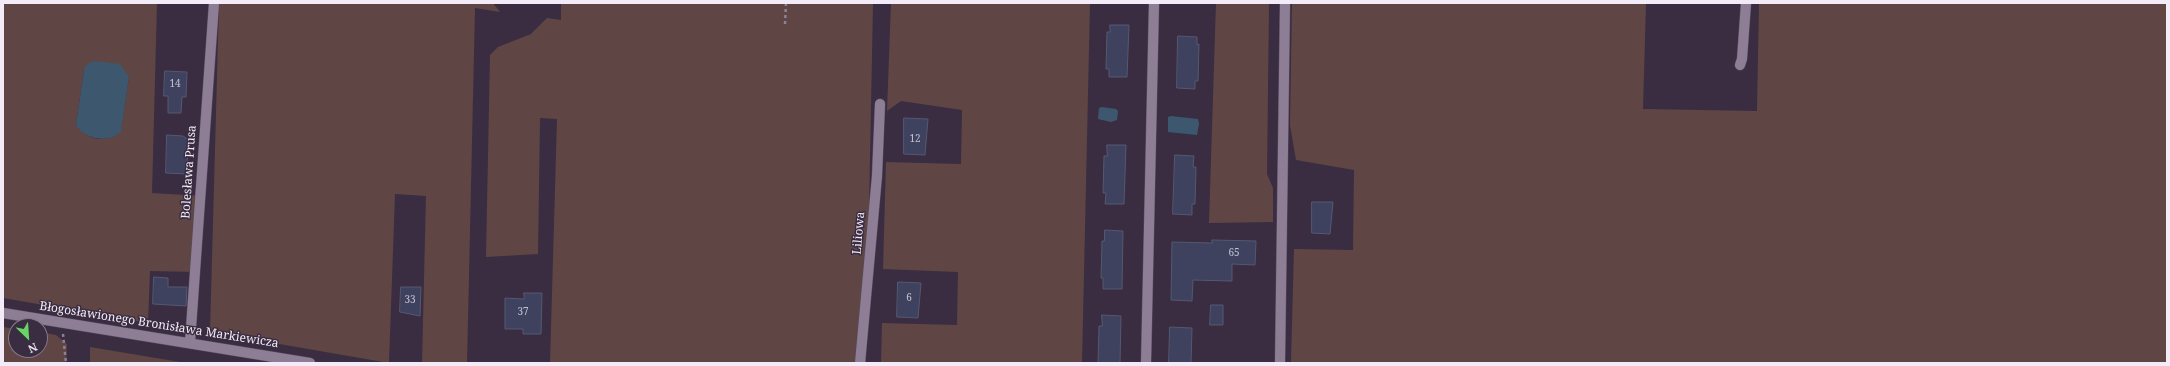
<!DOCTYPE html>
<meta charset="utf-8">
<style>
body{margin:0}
#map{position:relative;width:2170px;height:366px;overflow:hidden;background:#3a2d41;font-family:"Noto Serif",serif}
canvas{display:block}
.frame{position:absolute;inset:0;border:4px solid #f3ebf8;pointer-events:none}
.north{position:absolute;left:8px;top:318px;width:40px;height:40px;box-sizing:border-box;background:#3a2d41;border:1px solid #84798a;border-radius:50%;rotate:155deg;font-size:11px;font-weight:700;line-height:16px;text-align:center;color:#f3ebf8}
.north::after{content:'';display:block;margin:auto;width:14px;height:18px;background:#68d465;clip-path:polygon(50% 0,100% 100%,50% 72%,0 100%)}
</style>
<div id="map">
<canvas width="2170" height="366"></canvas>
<div class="frame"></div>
<div class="north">N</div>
</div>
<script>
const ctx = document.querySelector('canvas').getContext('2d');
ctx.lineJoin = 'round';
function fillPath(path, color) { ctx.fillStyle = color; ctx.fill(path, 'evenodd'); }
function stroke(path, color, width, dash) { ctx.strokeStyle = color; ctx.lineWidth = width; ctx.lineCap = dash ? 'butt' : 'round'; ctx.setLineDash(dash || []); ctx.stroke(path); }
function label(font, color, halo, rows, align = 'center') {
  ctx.font = font + ' "Noto Serif",serif'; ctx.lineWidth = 3; ctx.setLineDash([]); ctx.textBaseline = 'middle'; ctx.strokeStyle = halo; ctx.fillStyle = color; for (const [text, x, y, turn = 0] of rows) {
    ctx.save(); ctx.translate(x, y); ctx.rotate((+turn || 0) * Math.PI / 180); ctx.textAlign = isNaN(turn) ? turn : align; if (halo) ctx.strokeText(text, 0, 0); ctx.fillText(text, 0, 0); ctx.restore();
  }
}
const green = new Path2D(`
 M3 3H157L152 193 202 196 199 272 150 271 148 323 3 298ZM84 69 129 77 121 130C114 139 99 142 89 136 84 134 80 129 76 125Z
 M219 3H493L500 12 475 8 467 363H422L426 196 395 194 389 363 210 332Z
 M561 3H873L866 363H550L557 119 540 118 538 254 486 257 490 55 498 47 531 34 547 18 561 20Z
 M891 3H1090L1082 363H881L882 323 957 325 958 272 883 269 886 162 961 164 962 110 901 101 887 111Z
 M1216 3H1269L1267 174 1273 188V222L1209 223Z
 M1292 3H1646L1643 109 1757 111 1759 3H2167V363H1291L1294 249 1353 250 1354 170 1296 160 1290 125Z
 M3 327 16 329V350H40V332L56 335 67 344 66 363H3Z
 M90 347 186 363H90Z`);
const water = new Path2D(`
 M94 61 120 64 129 77 121 131C110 144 85 140 76 125L84 69 88 64Z
 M1102 107 1116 109 1118 111 1117 120 1111 122 1098 119 1099 108Z
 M1171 116 1198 119 1199 124 1197 135 1168 132V117Z`);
const building = new Path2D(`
 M1110 25H1129L1127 77H1109V69H1106L1107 32H1110Z
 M1178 36 1197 37V45L1199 44 1198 81H1195V89L1177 88Z
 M165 71 187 72 186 97H182L181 113H168V96H164Z
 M904 118 928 119 925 155 904 154Z
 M167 135 183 136 189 140 186 174 166 173Z
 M1107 145H1126L1124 204H1105L1106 193H1103L1104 156H1107Z
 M1175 155 1194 156 1193 167H1196L1195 204H1192V215L1173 214Z
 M1312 202H1333L1330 234 1312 233Z
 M1105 230 1123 231 1122 289H1103V278H1101L1102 241H1104Z
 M1212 240 1256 241 1255 265 1232 264V281L1193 280 1192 301 1171 300 1172 242 1212 243Z
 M154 277 168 278V287H187L186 306 153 304Z
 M898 282 921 283 918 318 897 317Z
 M401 287H421L420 316 400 312Z
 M524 293H542L541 334H523V329H505V298L524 299Z
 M1211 305H1223V325H1210Z
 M1102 315 1121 316 1120 363H1098L1099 326H1102Z
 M1170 327 1192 328 1191 363H1169Z`);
const path = new Path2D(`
 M785 24 786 3
 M63 334 66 363`);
const minor = new Path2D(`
 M1740 65 1742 59 1746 3
 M3 313 310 363
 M190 342 214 3
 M860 363 877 176 880 104
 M1146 363 1154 3
 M1280 363 1285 3`);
const numberNames = [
 ["14",175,84],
 ["12",915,139],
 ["65",1234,253],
 ["6",909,298],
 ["33",410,300],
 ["37",523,312]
];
const streetNames = [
 ["Bolesława Prusa",189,172,-86],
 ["Liliowa",859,233,-85],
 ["Błogosławionego Bronisława Markiewicza",159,325,9]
];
fillPath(green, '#5f4645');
fillPath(water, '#3d586e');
fillPath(building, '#3f425e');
stroke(building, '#555871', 1);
stroke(minor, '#584d5e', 11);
stroke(path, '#8d8293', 2.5, [3, 3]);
stroke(minor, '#8d7e96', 10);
label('10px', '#c6c1d2', null, numberNames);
label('12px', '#f3ebf8', '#3a2d41', streetNames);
</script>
